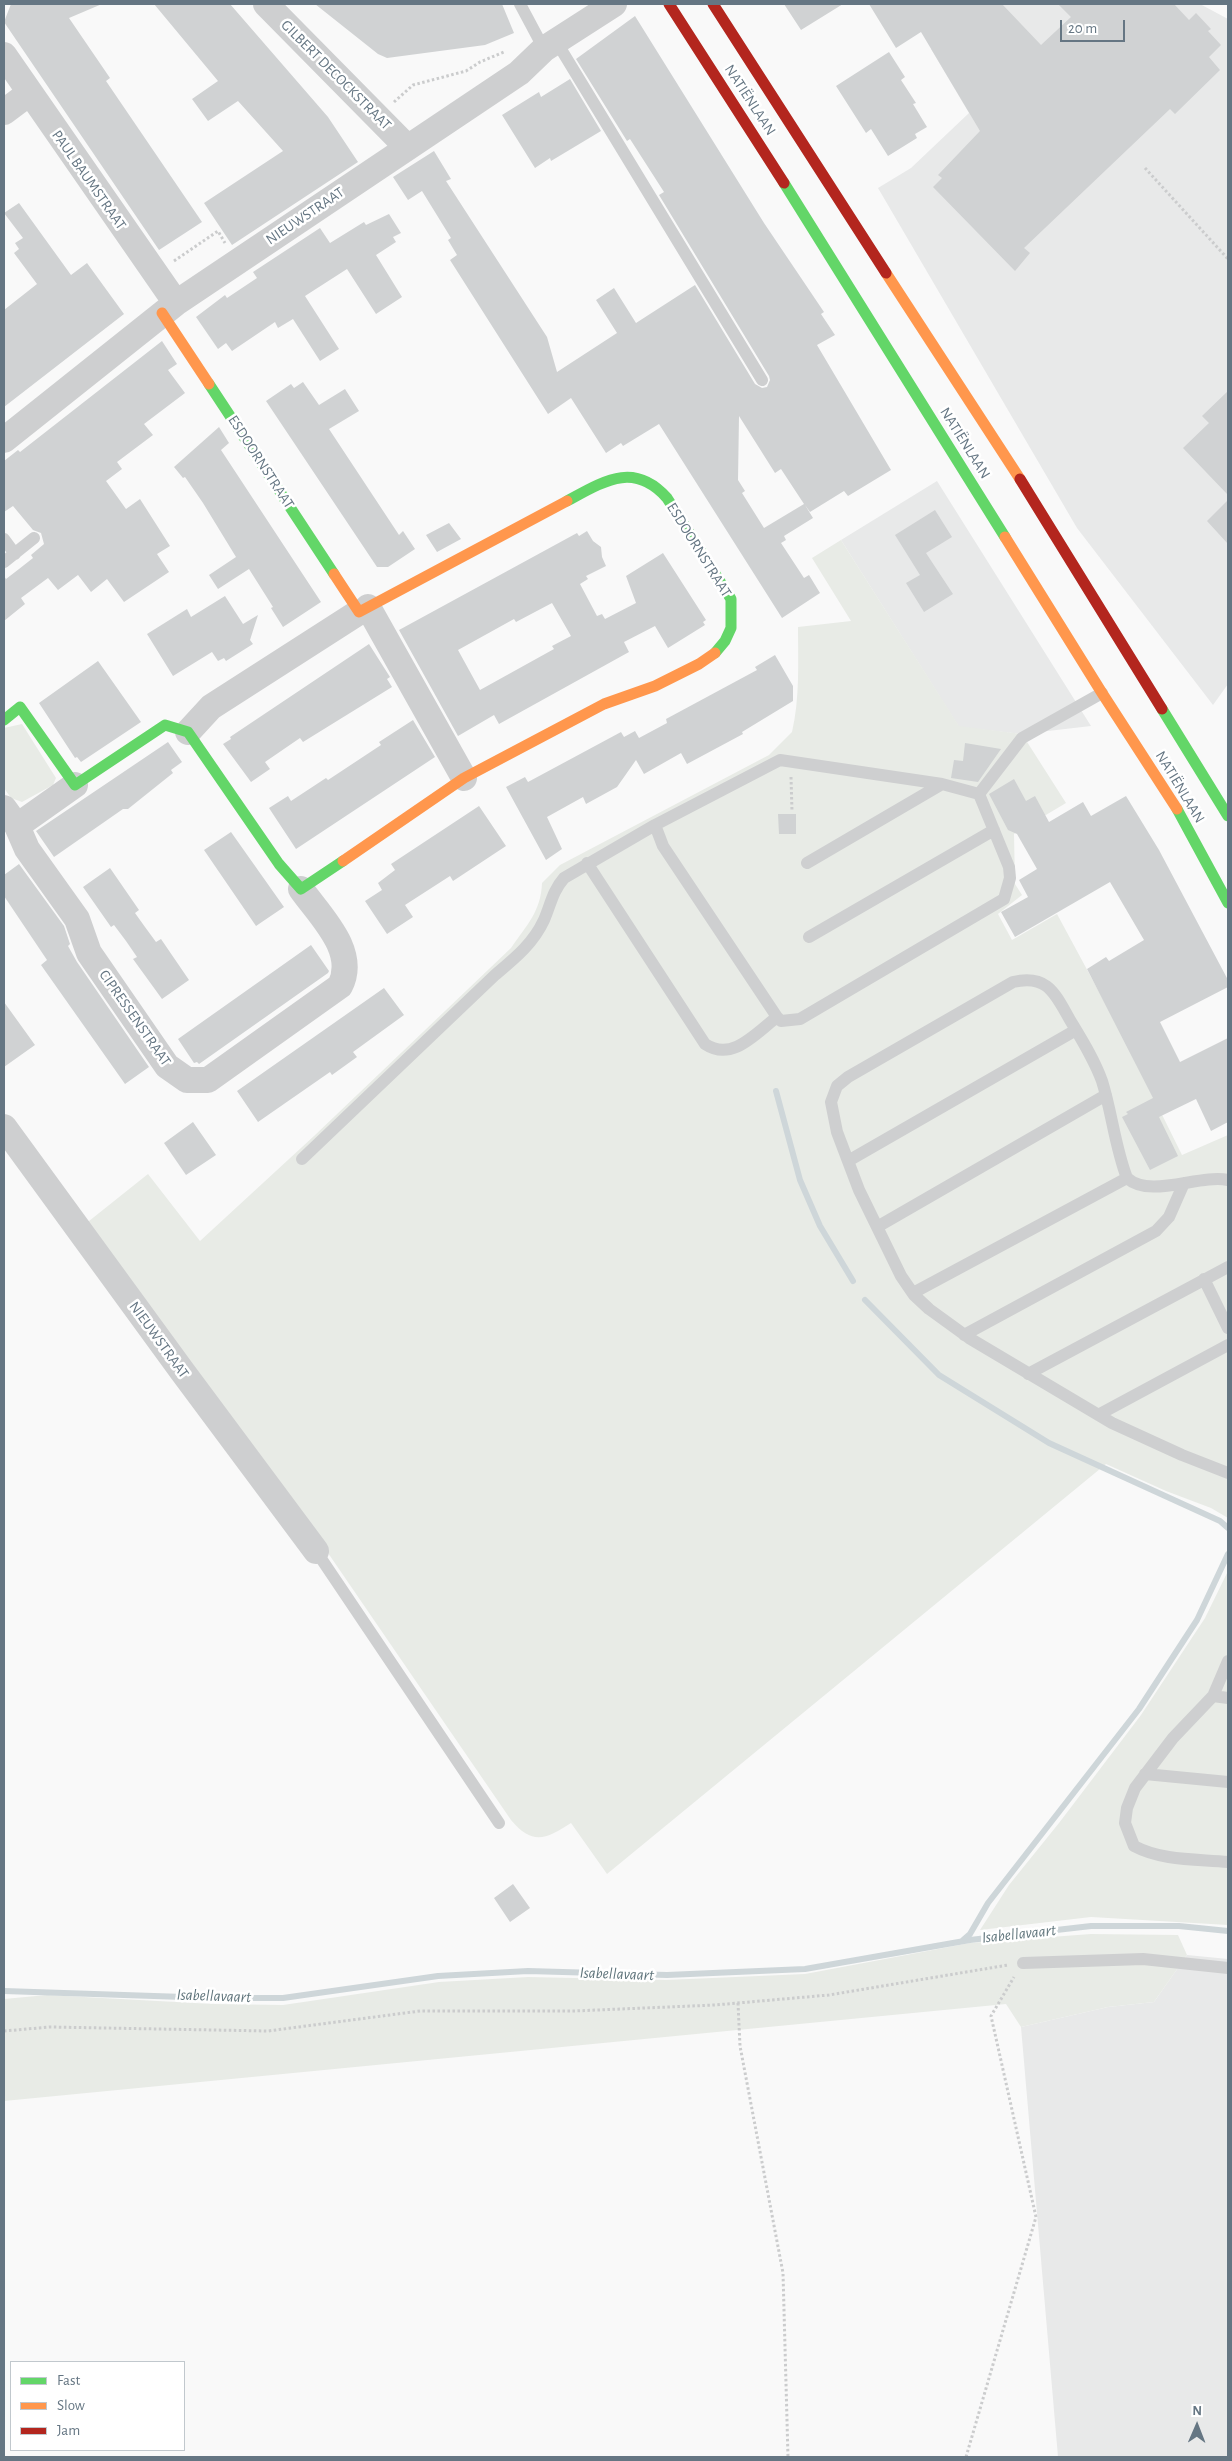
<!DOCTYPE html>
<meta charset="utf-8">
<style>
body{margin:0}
#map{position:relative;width:1232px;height:2461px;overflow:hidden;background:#f9f9f9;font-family:"Alegreya Sans",sans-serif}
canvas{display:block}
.frame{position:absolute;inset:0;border:5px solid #657683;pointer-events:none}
.legend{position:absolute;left:10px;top:2361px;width:175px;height:90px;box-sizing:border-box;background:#fff;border:1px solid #c1c8cd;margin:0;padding:6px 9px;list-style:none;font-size:15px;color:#657683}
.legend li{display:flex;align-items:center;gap:10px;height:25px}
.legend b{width:25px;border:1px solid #c1c8cd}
.north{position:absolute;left:1172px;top:2401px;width:50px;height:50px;-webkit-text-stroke:4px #fff;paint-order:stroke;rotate:1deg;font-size:14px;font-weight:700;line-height:20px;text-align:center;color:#657683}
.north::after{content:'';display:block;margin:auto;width:18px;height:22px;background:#657683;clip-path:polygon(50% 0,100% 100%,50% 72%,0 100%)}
.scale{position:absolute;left:1060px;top:20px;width:65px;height:22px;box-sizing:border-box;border:2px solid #657683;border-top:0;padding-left:6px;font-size:15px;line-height:18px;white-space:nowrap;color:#657683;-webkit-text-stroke:4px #fff;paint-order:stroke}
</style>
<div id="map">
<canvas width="1232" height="2461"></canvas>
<div class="frame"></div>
<ul class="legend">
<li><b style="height:6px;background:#63d668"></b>Fast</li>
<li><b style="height:6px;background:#ff974d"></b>Slow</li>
<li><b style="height:6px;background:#b3261e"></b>Jam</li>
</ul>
<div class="north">N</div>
<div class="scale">20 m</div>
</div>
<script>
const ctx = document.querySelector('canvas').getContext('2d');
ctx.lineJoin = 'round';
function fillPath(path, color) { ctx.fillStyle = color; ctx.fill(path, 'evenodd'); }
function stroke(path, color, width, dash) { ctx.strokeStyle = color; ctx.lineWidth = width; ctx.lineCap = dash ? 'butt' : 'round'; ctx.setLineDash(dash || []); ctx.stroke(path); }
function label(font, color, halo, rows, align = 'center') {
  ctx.font = font + ' "Alegreya Sans",sans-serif'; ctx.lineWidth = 5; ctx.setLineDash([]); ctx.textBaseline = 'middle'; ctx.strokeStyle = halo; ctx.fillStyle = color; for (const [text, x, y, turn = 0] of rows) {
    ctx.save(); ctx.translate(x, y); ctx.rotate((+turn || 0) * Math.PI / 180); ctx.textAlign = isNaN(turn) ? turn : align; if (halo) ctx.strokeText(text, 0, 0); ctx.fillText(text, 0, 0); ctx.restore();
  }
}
const built = new Path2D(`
 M960 4H1200L1228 19V684L1213 705 1077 528 878 188 911 168 969 113 931 49 948 38 939 24Z
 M937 481 1091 726 1022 734 959 727 841 540Z
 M1187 1955 1228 1959V2457H1058L1021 2027 1108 2007 1154 2002Z`);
const green = new Path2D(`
 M841 540 959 726 1022 734 1066 803 1014 834 1015 884 1022 895 998 914 1012 940 1057 914 1125 1040 1182 1155 1228 1135V1518L1211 1508 1166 1491 1106 1464 607 1874 571 1823C546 1839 533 1846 511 1820L328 1553 84 1225 148 1174 200 1241 314 1136 511 948C527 925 541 911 542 883L560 865 769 755 792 732C800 698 798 662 798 627L851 621 812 558Z
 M22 724 56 778 53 785 22 802 11 798 4 788V728Z
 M1228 1571V1925L1091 1917 980 1930 1009 1885 1059 1823 1141 1715 1205 1618Z
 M1091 1934 1178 1935 1187 1955 1154 2002 1108 2007 1021 2027 1006 2004 4 2101V1999L47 1995 213 2004 283 2005 439 1982 528 1977 666 1980 805 1974 970 1943Z`);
const stream = new Path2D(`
 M776 1091 800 1180 820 1226 853 1281
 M865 1300 939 1375 1049 1443 1220 1521 1228 1528
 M962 1941 970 1934 988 1903 1139 1709 1197 1620 1228 1554
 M4 1991 214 1998H283L438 1976 528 1971 667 1975 805 1969 970 1940 1091 1926H1179L1228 1931`);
const building = new Path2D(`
 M11 4H102L69 18 110 78 106 81 202 222 159 250 4 22Z
 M154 4H230L328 117 358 162 232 245 204 203 283 151 238 101 208 121 192 99 218 81Z
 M315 4H502L514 33 485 45 387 58 378 54Z
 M784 4H843L801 30Z
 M869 4H1002L1041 45 1071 17 1058 4H1174L1189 20 1196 13 1211 29 1208 31 1221 45 1209 57 1220 70 1175 114 1170 109 1024 248 1030 253 1015 271 933 187 942 178 938 175 980 131 921 32 896 48Z
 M635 16 764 223 824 312 821 314 835 335 817 345 891 470 848 496 844 491 810 512 805 505 813 518 784 536 786 540 781 543 804 578 809 575 820 593 782 618 659 424 623 446 621 443 606 453 571 398 548 414 450 260 457 255 448 240 451 238 422 191 408 200 393 177 434 151 451 179 446 181 547 337 557 372 617 333 596 300 614 288 636 323 695 285 755 384 762 388 767 387 770 380 769 376 659 195 664 192 630 139 627 141 576 59ZM739 416 775 473 781 469 804 504 764 528 742 493 745 491 738 480Z
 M889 52 905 77 901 80 916 103 913 104 927 127 915 134 917 138 888 156 871 129 866 133 836 86Z
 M570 79 601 131 551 161 550 158 535 168 502 115 539 92 541 97Z
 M19 203 71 275 87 263 124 314 4 407V310L37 284 14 253 19 249 15 243 23 238 4 213Z
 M389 214 401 233 393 237 396 242 376 255 402 297 376 314 347 269 305 296 339 349 320 361 293 319 278 328 275 322 232 351 226 343 218 349 196 317 225 295 227 298 257 278 253 272 320 228 330 243 364 222 366 225Z
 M162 341 177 364 168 370 185 393 144 424 153 435 117 462 122 469 106 481 126 509 140 499 170 546 157 554 169 572 124 602 107 579 91 592 78 575 58 590 48 578 21 598 25 604 4 621V576L6 579 19 569 33 558 31 555 44 544 41 533 33 530 13 506 4 512V461L18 450 20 452Z
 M303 382 319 405 345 389 359 411 329 429 399 535 403 531 415 549 388 567H377L266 401 291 384 294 388Z
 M1228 391V495L1183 448 1209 423 1202 416Z
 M219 427 229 443 221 450 321 602 283 627 271 608 273 607 249 569 218 589 209 575 236 557 203 503 185 477 183 478 174 467Z
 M1228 500V544L1207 521Z
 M935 510 952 537 926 553 953 594 924 612 906 583 920 575 895 535Z
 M449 523 461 539 437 552 426 535Z
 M587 531 593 541 601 547 602 557 606 566 586 576 588 579 580 584 597 616 602 614 605 619 636 603 626 576 663 553 706 620 703 622 705 625 668 648 655 626 624 642 629 652 499 724 494 715 458 736 399 630 577 533 579 536ZM552 603 571 636 552 646 554 649 480 690 458 650 514 619 516 622Z
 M225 596 243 624 258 615 250 640 253 644 226 661 224 658 218 661 212 652 173 676 147 634 187 609 191 617Z
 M369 644 390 677 387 679 392 687 303 742 300 738 265 762 270 769 251 782 223 744 231 739 230 737Z
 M775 655 793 686V701L742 732 743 734 687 764 681 753 644 774 636 760 617 787 586 804 583 797 547 817 562 849 546 860 506 787 525 777 528 782 621 732 624 737 635 731 639 738 667 723 666 719 757 670 755 667Z
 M98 661 141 722 81 762 77 757 75 758 39 703Z
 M413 720 435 757 296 849 269 808 288 796 291 801 326 778 328 780 381 745 379 742Z
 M168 742 182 762 171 770 173 773 128 809H123L54 857 36 831Z
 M965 743 1001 749 978 782 951 778 954 760 963 761Z
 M1014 779 1026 801 1035 796 1049 822 1083 802 1091 816 1126 796 1159 850 1228 980V987L1160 1022 1180 1062 1228 1038V1122L1211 1131 1196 1099 1159 1117 1178 1156 1150 1170 1122 1117 1128 1114 1126 1112 1153 1098 1087 969 1106 957 1109 961 1144 940 1110 882 1015 937 1001 912 1028 897 1019 880 1037 869 1017 834 1008 830 989 794Z
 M479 806 506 846 453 881 450 876 405 905 413 917 387 934 365 901 382 890 378 883 395 870 391 864Z
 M778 814H796V834H779Z
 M231 832 284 907 256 926 204 850Z
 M19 864 64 926 70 944 68 946 77 962 149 1067 125 1084 41 965 47 960 4 896V875Z
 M110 868 139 910 135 913 145 927 156 942 161 939 189 980 162 999 133 959 137 957 126 941 114 925 111 927 83 887Z
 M311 945 329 971 328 973 199 1064 197 1062 194 1063 178 1039Z
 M384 988 404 1015 353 1052 357 1057 332 1075 330 1072 258 1122 237 1091Z
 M4 1002 35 1045 4 1067Z
 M193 1122 216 1155 186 1175 164 1143Z
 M513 1884 530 1908 510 1922 494 1898Z`);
const path = new Path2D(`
 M394 102 413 85 466 71 480 62 504 52
 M1145 168 1228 259
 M174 261 218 231 225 243
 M791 777 792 811
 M738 2003 740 2046 783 2273 788 2457
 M4 2031 50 2027 268 2031 420 2011H574L715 2005 829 1995 1008 1965
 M966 2457 1036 2217 991 2016 1014 1977`);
const lane = new Path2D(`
 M520 4 544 49
 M556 41 762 380
 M4 539 15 554
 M4 562 34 538
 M979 794 1022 738 1102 693
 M655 825 663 846 777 1017 781 1021 800 1019 1004 899 1010 878 1009 867 979 794
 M587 863 705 1044C732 1062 755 1034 777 1017
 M807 863 942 784
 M809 937 994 830
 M302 1159 495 975C514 959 533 944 544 920 551 904 552 892 564 878L655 825 780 760 942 784 979 794
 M848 1161 1076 1030
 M1228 1180C1199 1174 1150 1199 1127 1178 1115 1147 1112 1113 1102 1081 1094 1059 1082 1040 1070 1020 1055 994 1048 974 1013 982L848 1077 837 1086 831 1102 837 1132 859 1190 901 1276 914 1295 929 1309 969 1338 1112 1423 1182 1455 1228 1473
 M877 1227 1106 1095
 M1204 1279 1228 1328
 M913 1293 1127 1178
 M964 1335 1156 1231 1169 1217 1184 1183
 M1028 1374 1228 1267
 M1098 1415 1228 1345
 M316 1551 499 1823
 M1228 1661 1213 1696 1173 1738 1135 1788 1127 1808 1125 1823 1134 1846C1162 1861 1197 1859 1228 1862
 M1213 1696 1228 1698
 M1145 1774 1228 1782
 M1023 1963 1143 1959 1228 1968`);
const street = new Path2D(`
 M266 4 407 147
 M4 55 176 303
 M4 112 28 94
 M4 440 176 303 519 73 544 49 614 4
 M368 607 464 778
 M188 732 211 707 359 612
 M4 808 17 826 27 849 77 919 89 953 167 1066 187 1080H208L340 986C358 951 320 916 301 889
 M17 826 75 785
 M4 1127 182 1371 316 1551`);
const fast = new Path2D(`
 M784 183 1005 537
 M209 384 334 574
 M567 501C604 481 634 461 667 498L731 599V628L725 641 715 653
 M1162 709 1228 816
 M4 720 20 707 75 785 165 725 188 732 279 864 301 889 343 861
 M1177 809 1228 903`);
const slow = new Path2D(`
 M886 273 1020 479
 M162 313 209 384
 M1005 537 1102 693 1177 809
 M334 574 359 612 567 501
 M343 861 464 778 604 704 655 686 699 664 715 653`);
const jam = new Path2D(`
 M669 4 784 183
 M713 4 886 273
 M1020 479 1162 709`);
const streetNames = [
 ["GILBERT DECOCKSTRAAT",336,75,45],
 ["NATIËNLAAN",750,100,57],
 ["PAUL BAUMSTRAAT",89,180,55],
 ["NIEUWSTRAAT",305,216,-34],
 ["NATIËNLAAN",965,443,58],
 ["ESDOORNSTRAAT",261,462,57],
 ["ESDOORNSTRAAT",699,550,58],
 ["NATIËNLAAN",1180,787,59],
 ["CIPRESSENSTRAAT",135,1018,55],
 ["NIEUWSTRAAT",159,1340,54]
];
const waterNames = [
 ["Isabellavaart",1019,1934,-6],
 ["Isabellavaart",617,1974,2],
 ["Isabellavaart",214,1996,2]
];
fillPath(built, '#e8e9e9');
fillPath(green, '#e8ebe6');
stroke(stream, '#ced6d9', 6);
fillPath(building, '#d0d2d3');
stroke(path, '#cbcccd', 3, [2.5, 2.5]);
stroke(lane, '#cecfd0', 12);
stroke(street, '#cecfd0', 26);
stroke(fast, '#63d668', 11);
stroke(slow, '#ff974d', 11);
stroke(jam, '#b3261e', 11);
label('15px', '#657683', '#fff', streetNames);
label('italic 16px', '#60757c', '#fff', waterNames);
</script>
